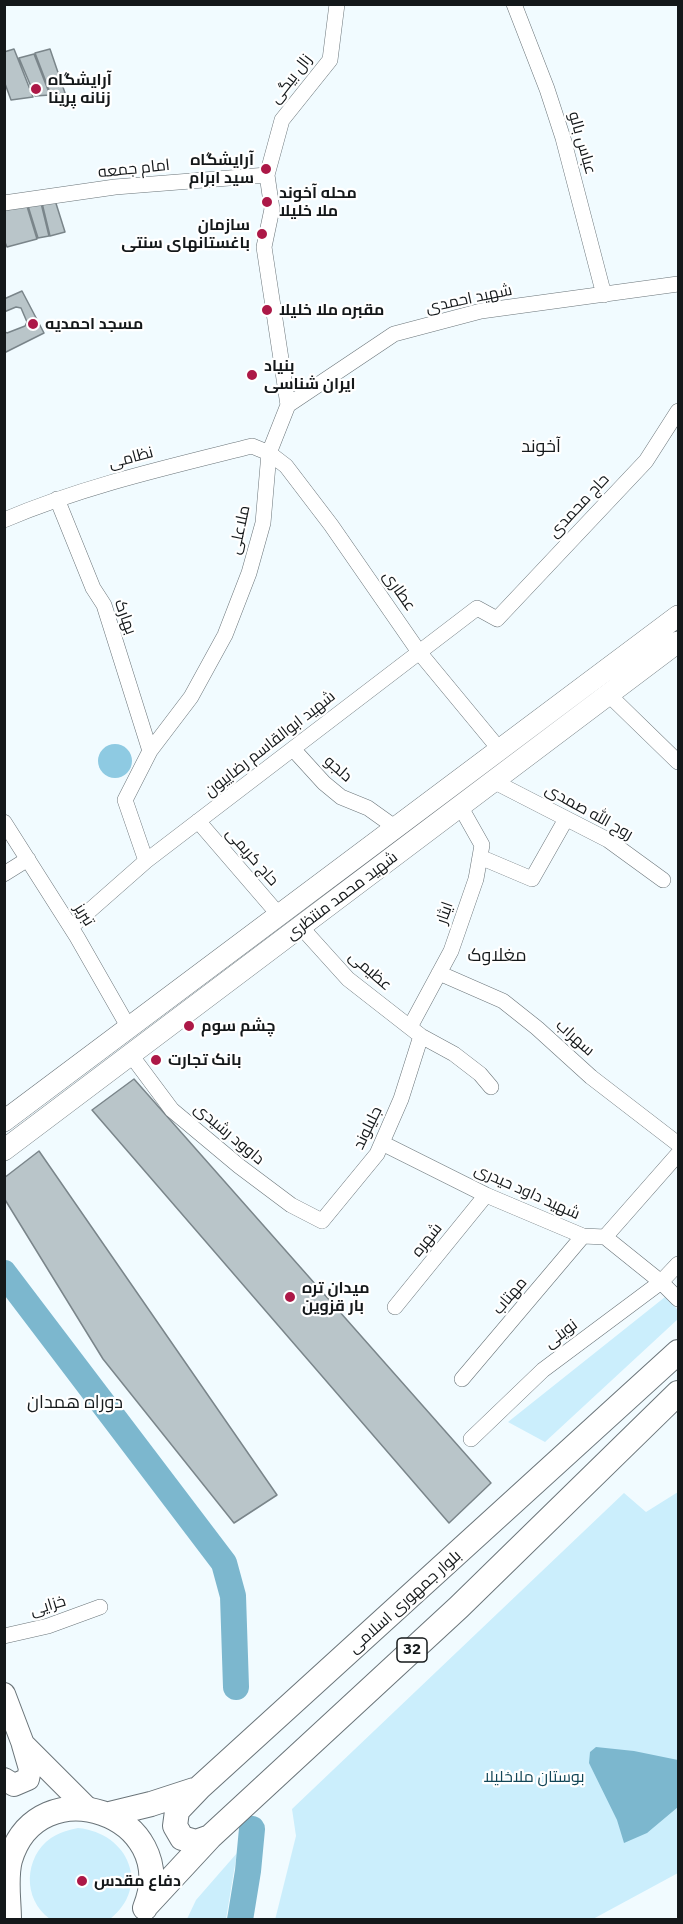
<!DOCTYPE html>
<meta charset="utf-8">
<style>
body{margin:0}
#map{position:relative;width:683px;height:1924px;overflow:hidden;background:#f1fbff;font-family:"IBM Plex Sans",sans-serif}
canvas{display:block}
.frame{position:absolute;inset:0;border:6px solid #14181a;pointer-events:none}
</style>
<div id="map">
<canvas width="683" height="1924"></canvas>
<div class="frame"></div>
</div>
<script>
const ctx = document.querySelector('canvas').getContext('2d');
ctx.lineJoin = 'round';
function fillPath(path, color) { ctx.fillStyle = color; ctx.fill(path, 'evenodd'); }
function stroke(path, color, width, dash) { ctx.strokeStyle = color; ctx.lineWidth = width; ctx.lineCap = dash ? 'butt' : 'round'; ctx.setLineDash(dash || []); ctx.stroke(path); }
function label(font, color, halo, rows, align = 'center') {
  ctx.font = font + ' "IBM Plex Sans",Cairo,sans-serif'; ctx.lineWidth = 4.5; ctx.setLineDash([]); ctx.textBaseline = 'middle'; ctx.strokeStyle = halo; ctx.fillStyle = color; for (const [text, x, y, turn = 0] of rows) {
    ctx.save(); ctx.translate(x, y); ctx.rotate((+turn || 0) * Math.PI / 180); ctx.textAlign = isNaN(turn) ? turn : align; if (halo) ctx.strokeText(text, 0, 0); ctx.fillText(text, 0, 0); ctx.restore();
  }
}
const green = new Path2D(`
 M665 1297 678 1310V1319L545 1442 508 1422Z
 M678 1492V1873L593 1919 275 1920 296 1836 292 1809 624 1493 646 1512Z
 M78 1828C129 1833 151 1887 110 1919H50C22 1899 24 1857 51 1838 60 1832 69 1830 78 1828Z
 M237 1853 226 1919H187L196 1900Z`);
const forest = new Path2D(`
 M98 761a17 17 0 1 1 34 0a17 17 0 1 1-34 0Z`);
const water = new Path2D(`
 M596 1747 634 1751 678 1760V1807L647 1833 624 1843 617 1820 589 1763 590 1752Z`);
const river = new Path2D(`
 M4 1273 224 1563 233 1596 236 1687
 M240 1920 248 1871 252 1829`);
const building = new Path2D(`
 M14 49 33 97 11 100 4 81V52Z
 M50 49 65 93 51 95 35 53Z
 M34 54 50 95 35 96 19 58Z
 M54 197 65 232 50 236 42 203Z
 M26 203 37 239 7 247 4 240V207Z
 M41 203 49 236 38 238 28 206Z
 M22 291 44 333 4 353V331L7 333 25 326 27 322 21 308 16 307 4 312V299Z
 M134 1079 491 1483 449 1523 92 1110Z
 M39 1151 277 1495 234 1523 103 1359 4 1198V1178Z`);
const minor = new Path2D(`
 M514 4 547 89 563 138 604 295
 M4 203 115 187 267 175
 M288 405 394 334 481 311 678 284
 M57 499 93 588 104 605 150 751
 M4 520C84 486 168 467 252 446L269 453 286 466 331 525 419 652 500 750
 M608 694 678 762
 M293 749 324 783 341 797 368 808 396 828
 M493 781 608 840 663 880
 M198 821 279 915
 M4 822 77 937 129 1028
 M480 857 532 879 566 819
 M146 861 125 800 150 751 191 697 225 635 249 573 263 523 269 453 288 405 264 247 272 209 267 175 282 120 330 60 337 4
 M4 874 28 859
 M71 927 146 861 477 608 497 619 646 461 678 411
 M301 927 348 979 421 1036 454 1054 480 1074 491 1087
 M439 973 503 1001 537 1028 591 1077 678 1144
 M410 1027 451 951 476 879 482 845 460 806
 M131 1055 172 1110 239 1166 291 1205 322 1221 377 1154 401 1099 421 1036
 M382 1143 486 1195 583 1236 605 1237 661 1282 678 1299
 M605 1237 678 1154
 M395 1307 486 1195
 M462 1379 583 1236
 M471 1439 543 1370 661 1282 678 1264
 M4 1636 48 1626 100 1607`);
const secondary = new Path2D(`
 M4 1121 678 616
 M4 1150 678 642`);
const primary = new Path2D(`
 M4 1694 23 1744 87 1808
 M4 1779 14 1785 28 1779 30 1769 23 1745`);
const trunk = new Path2D(`
 M110 1814 151 1804 194 1790
 M210 1837 196 1842 182 1838 175 1826 177 1811 199 1788 678 1352
 M146 1906 210 1837 459 1607 678 1393
 M9 1920C9 1900 5 1879 10 1860 38 1765 183 1814 145 1908`);
const markers = [
 [36,89,6,"#ac1847"],
 [266,169,6,"#ac1847"],
 [267,202,6,"#ac1847"],
 [262,234,6,"#ac1847"],
 [267,310,6,"#ac1847"],
 [33,324,6,"#ac1847"],
 [252,375,6,"#ac1847"],
 [189,1026,6,"#ac1847"],
 [156,1060,6,"#ac1847"],
 [290,1297,6,"#ac1847"],
 [82,1881,6,"#ac1847"]
];
const shields = [
 [412,1650,30]
];
const shieldNames = [
 ["32",412,1650]
];
const streetNames = [
 ["زال بیگی",291,79,-52],
 ["عباس بالو",582,143,74],
 ["امام جمعه",134,169,-6],
 ["شهید احمدی",469,299,-12],
 ["نظامی",131,458,-15],
 ["حاج محمدی",579,506,-47],
 ["ملاعلی",240,530,-78],
 ["عطاری",399,591,55],
 ["بهارک",125,617,70],
 ["شهید ابوالقاسم رضاییون",270,744,-38],
 ["دلجو",338,769,41],
 ["روح الله صمدی",589,812,29],
 ["حاج کریمی",252,857,49],
 ["شهید محمد منتظری",342,896,-37],
 ["ایثار",445,913,-71],
 ["تبریز",84,915,58],
 ["عظیمی",370,971,41],
 ["سهراب",575,1038,42],
 ["جلیلوند",368,1128,-64],
 ["داوود رشیدی",229,1134,40],
 ["شهید داود حیدری",527,1192,24],
 ["شهره",427,1240,-51],
 ["مهتاب",510,1296,-49],
 ["نوینی",561,1334,-37],
 ["بلوار جمهوری اسلامی",405,1602,-42],
 ["خزایی",48,1606,-17]
];
const poiNames = [
 ["آرایشگاه",48,80],
 ["زنانه پرینا",48,98],
 ["آرایشگاه",254,160,"right"],
 ["سید ابرام",254,178,"right"],
 ["محله آخوند",279,193],
 ["ملا خلیلا",279,211],
 ["سازمان",250,225,"right"],
 ["باغستانهای سنتی",250,243,"right"],
 ["مقبره ملا خلیلا",279,310],
 ["مسجد احمدیه",45,324],
 ["بنیاد",264,366],
 ["ایران شناسی",264,384],
 ["چشم سوم",201,1026],
 ["بانک تجارت",168,1060],
 ["میدان تره",302,1288],
 ["بار قزوین",302,1306],
 ["دفاع مقدس",94,1881]
];
const parkNames = [
 ["بوستان ملاخلیلا",534,1777]
];
const neighbourhoodNames = [
 ["آخوند",541,447],
 ["مغلاوک",497,956],
 ["دوراه همدان",75,1403]
];
fillPath(green, '#cbeefc');
fillPath(forest, '#8ecae2');
fillPath(water, '#7cb7ce');
stroke(river, '#7cb7ce', 26);
fillPath(building, '#b9c5c9');
stroke(building, '#7a858a', 1.5);
stroke(minor, '#6a7479', 16);
stroke(secondary, '#6a7479', 22);
stroke(primary, '#6a7479', 24);
stroke(trunk, '#6a7479', 26);
stroke(minor, '#fff', 15);
stroke(secondary, '#fff', 21);
stroke(primary, '#fff', 22);
stroke(trunk, '#fff', 24);
for (const [x, y, r, color] of markers) { const dot = new Path2D(); dot.arc(x, y, r, 0, 2 * Math.PI); ctx.fillStyle = color; ctx.fill(dot); stroke(dot, '#fff', 2); }
for (const [x, y, w] of shields) { const box = new Path2D(); box.roundRect(x - w / 2, y - 12, w, 24, 4.5); ctx.fillStyle = '#fff'; ctx.fill(box); stroke(box, '#14181a', 1.5); }
label('bold 15px', '#14181a', null, shieldNames);
label('16px', '#14181a', '#fff', streetNames);
label('bold 16px', '#14181a', '#fff', poiNames, 'left');
label('16px', '#124657', '#fff', parkNames);
label('18px', '#14181a', '#fff', neighbourhoodNames);
</script>
